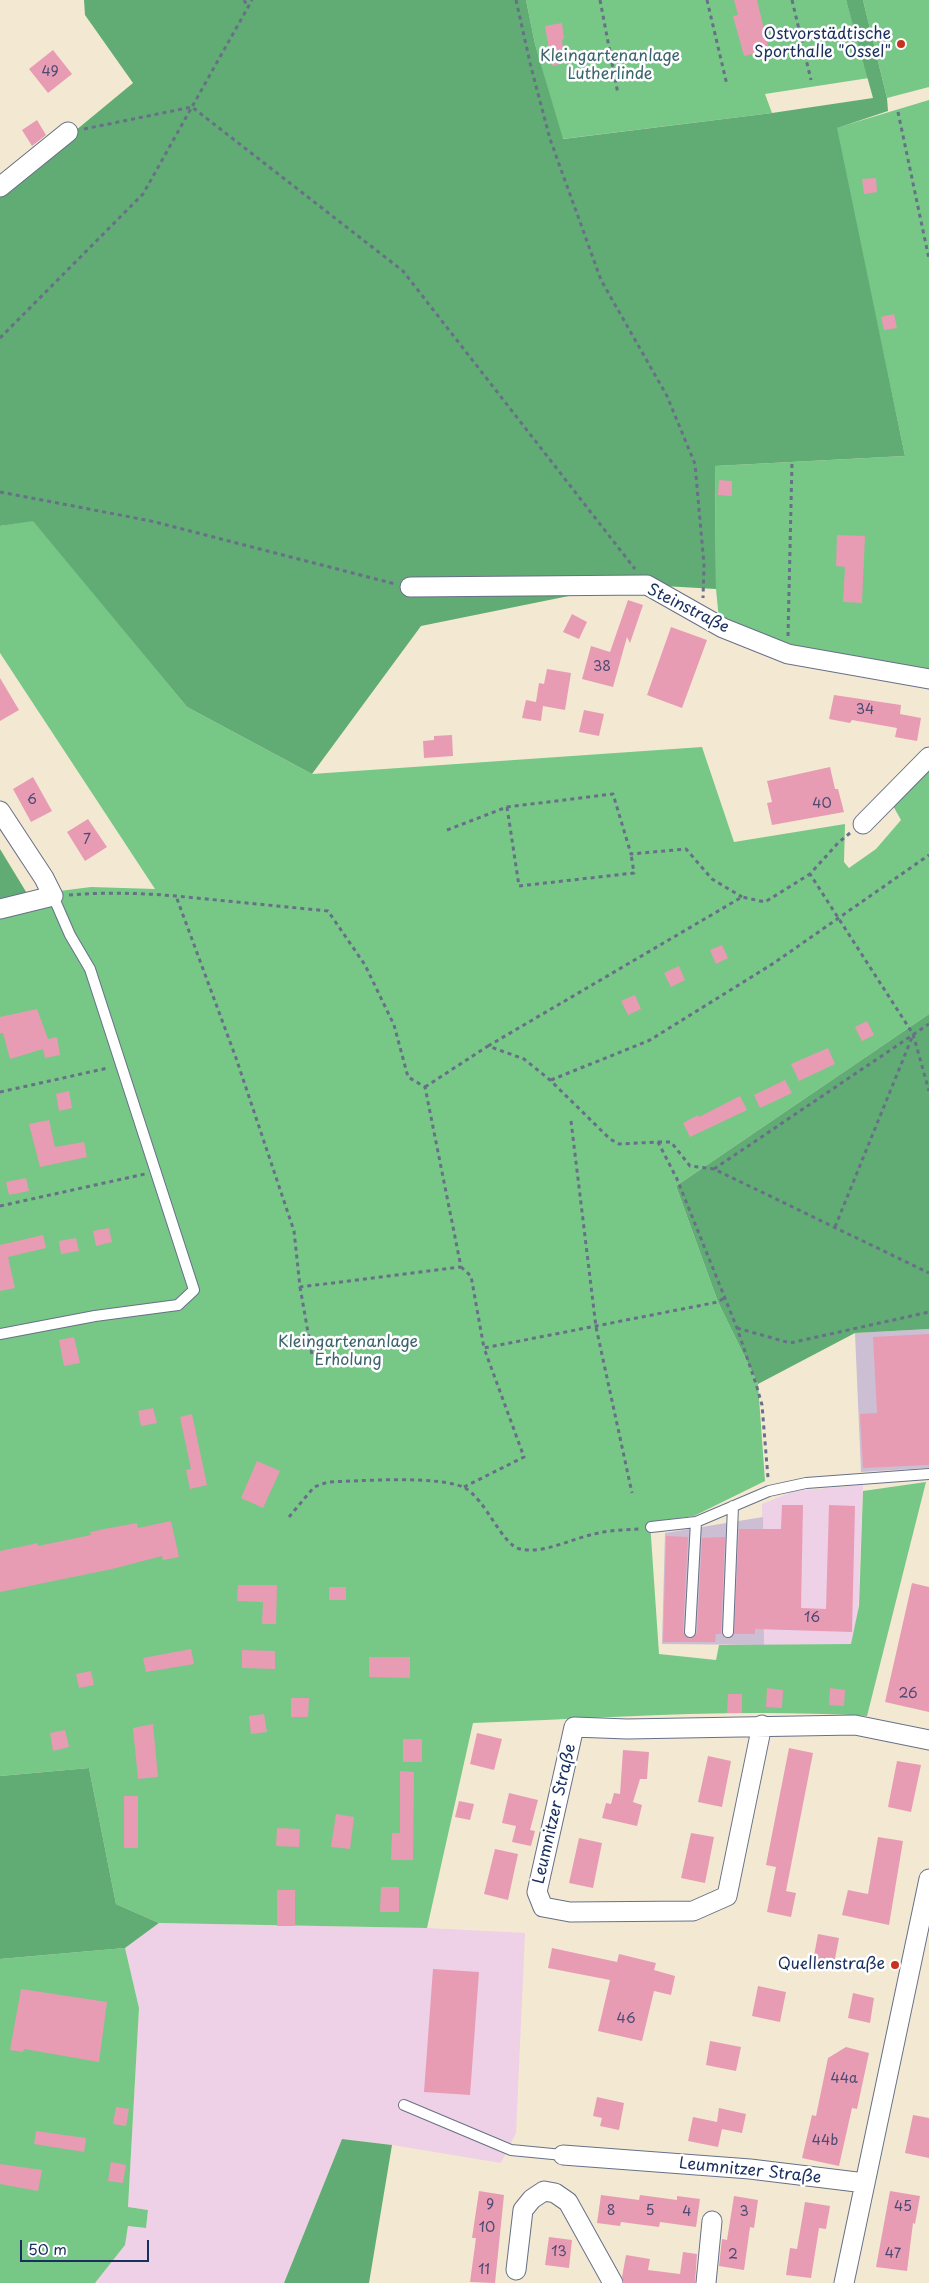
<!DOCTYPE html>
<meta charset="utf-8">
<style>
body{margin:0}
#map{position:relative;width:929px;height:2283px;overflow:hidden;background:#f3e9d2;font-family:"Playpen Sans",sans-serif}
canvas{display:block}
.scale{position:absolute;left:20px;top:2240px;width:129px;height:22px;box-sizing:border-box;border:2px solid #1b2f5e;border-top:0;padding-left:6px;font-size:15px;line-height:18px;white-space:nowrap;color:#1b2f5e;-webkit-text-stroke:4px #fff;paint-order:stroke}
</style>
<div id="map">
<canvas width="929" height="2283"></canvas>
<div class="scale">50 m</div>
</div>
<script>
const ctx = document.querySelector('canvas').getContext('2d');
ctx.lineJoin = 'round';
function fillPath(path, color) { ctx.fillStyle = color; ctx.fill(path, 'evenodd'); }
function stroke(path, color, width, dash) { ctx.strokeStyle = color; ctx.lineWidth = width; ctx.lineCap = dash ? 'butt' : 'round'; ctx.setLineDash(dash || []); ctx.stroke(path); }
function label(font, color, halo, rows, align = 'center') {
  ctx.font = font + ' "Playpen Sans",sans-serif'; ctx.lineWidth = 5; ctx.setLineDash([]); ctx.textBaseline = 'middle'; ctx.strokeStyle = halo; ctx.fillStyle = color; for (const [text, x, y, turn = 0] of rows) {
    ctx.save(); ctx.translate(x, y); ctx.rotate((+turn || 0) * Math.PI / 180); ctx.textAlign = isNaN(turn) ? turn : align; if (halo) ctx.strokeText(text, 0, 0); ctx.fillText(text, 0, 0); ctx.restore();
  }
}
const built = new Path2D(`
 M863 1485 857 1644 764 1645 762 1504 794 1491Z
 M159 1923 427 1928 525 1933 516 2133 501 2163 392 2145 342 2139 284 2283H95L125 2245 128 2226 146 2228 148 2210 128 2207 139 2008 125 1948Z`);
const industrial = new Path2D(`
 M929 1329V1468L861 1472 855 1333Z
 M763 1517 764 1645 662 1644 665 1533Z`);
const green = new Path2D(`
 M526 0H846L869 78 765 94 772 113 562 139 535 44Z
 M863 0H929V87L887 98Z
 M929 100V671L785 646 720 630 716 589 715 466 905 456 836 128Z
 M33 520 187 707 312 774 702 747 734 842 845 824 844 862 849 868 876 849 901 820 892 804 929 770V1014L676 1186 718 1302 758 1384 765 1481 694 1516 650 1522 659 1654 716 1660 719 1645 851 1644 859 1606 863 1491 926 1482 867 1716C736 1708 604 1718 473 1723L427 1928 159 1923 116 1904 89 1768 0 1776V906L28 895 91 887 155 889 0 653V526Z
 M125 1948 139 2008 128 2207 148 2210 146 2228 128 2226 125 2245 95 2283H0V1959Z`);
const forest = new Path2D(`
 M84 0H526L535 44 563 139 772 113 873 98 846 0H863L887 98 888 111 837 128 905 456 715 466 716 589 628 584 421 626 312 774 187 707 33 521 0 526V193L133 83 85 15Z
 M0 849 28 895 0 902Z
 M929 1014V1329L855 1333 758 1384 718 1302 676 1186Z
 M89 1768 116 1904 159 1923 125 1948 0 1959V1776Z
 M342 2139 392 2145 369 2283H284Z`);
const building = new Path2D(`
 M734 0H757L769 50 744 56 733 16 738 15Z
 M562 23 564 39 562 40 565 63 552 66 545 26Z
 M53 50 72 74 48 93 29 69Z
 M37 120 46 135 32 146 22 130Z
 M876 178 877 192 864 194 862 179Z
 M894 314 897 328 884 330 881 317Z
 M719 480 732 481V496L718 495Z
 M837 535 865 536 862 603 843 602 845 567 836 566Z
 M628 600 643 605 630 643 627 637 613 687 582 679 591 646 610 652Z
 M572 614 587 622 579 639 563 632Z
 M671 627 707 640 682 708 647 695Z
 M547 669 571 673 565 710 543 706 541 721 522 718 526 700 536 702 539 683 544 684Z
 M0 678 19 710 0 721Z
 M834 695 901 705 900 714 921 718 917 741 895 737 897 728 852 720 850 723 829 719Z
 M584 710 604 714 599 736 579 732Z
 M452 735 453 756 424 758 423 741 434 740V736Z
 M830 767 835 789H838L844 812 772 825 767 803 772 802 767 781Z
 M33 777 52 811 31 822 13 789Z
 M88 819 107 847 85 861 67 832Z
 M722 945 728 958 716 964 710 950Z
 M679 966 685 980 671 987 664 973Z
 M635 995 641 1009 628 1015 621 1001Z
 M37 1009 48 1039 57 1037 60 1055 45 1058 43 1049 10 1059 3 1033H0V1017Z
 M867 1021 874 1035 862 1041 855 1027Z
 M828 1048 835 1064 799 1081 791 1064Z
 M785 1080 792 1093 760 1108 754 1095Z
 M69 1091 72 1108 59 1111 56 1094Z
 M740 1096 747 1110 690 1137 683 1123 698 1115 699 1117Z
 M49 1120 55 1147 84 1142 87 1157 40 1167 29 1124Z
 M26 1178 29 1191 9 1195 6 1182Z
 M109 1228 112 1242 96 1246 93 1231Z
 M43 1235 46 1248 8 1257 15 1288 0 1291V1245Z
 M76 1238 79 1251 61 1254 59 1241Z
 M929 1334V1465L863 1468 860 1414 877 1413 873 1337Z
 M74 1337 80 1363 64 1366 59 1340Z
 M153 1408 157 1423 141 1426 138 1411Z
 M192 1414 207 1485 190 1489 186 1470 191 1469 180 1417Z
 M257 1461 280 1471 263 1508 241 1498Z
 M782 1505H803L801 1608 826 1609 829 1505 855 1506 852 1632 755 1629V1634H734L739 1529H781Z
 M171 1521 179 1557 163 1560 162 1556 112 1569 0 1592V1551L38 1543V1546L91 1535 90 1532 104 1529 137 1523 138 1528Z
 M666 1536 688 1537 683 1632 686 1637 690 1639 695 1636 697 1632 702 1538 725 1537 721 1634H716L715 1642H663Z
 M912 1583 929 1587V1712L885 1702Z
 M238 1585H277L276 1624H262L263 1602 237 1601Z
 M329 1587H346V1600H329Z
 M191 1649 194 1664 146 1672 143 1658Z
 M242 1650 275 1651V1669L242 1668Z
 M369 1657H410V1678L369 1677Z
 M91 1671 94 1685 79 1688 76 1674Z
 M767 1688 783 1690 782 1708 766 1707Z
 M830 1688 845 1690 844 1706 829 1705Z
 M728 1694H742V1713H727Z
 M291 1698H309L308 1717H291Z
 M264 1714 267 1732 251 1734 249 1716Z
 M153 1724 158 1777 138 1779 133 1728Z
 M65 1730 69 1747 53 1751 50 1733Z
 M477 1733 502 1739 494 1770 470 1764Z
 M403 1739H422V1762H403Z
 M789 1748 813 1753 786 1891 796 1893 791 1917 767 1912 776 1867 766 1865Z
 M623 1750 649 1752 647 1779H640L633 1802 642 1805 637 1826 602 1818 606 1803 611 1804 614 1793 620 1794Z
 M708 1756 731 1761 722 1807 698 1802Z
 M897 1761 921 1765 911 1812 888 1807Z
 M400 1771 414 1772 413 1860H391L392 1833H400Z
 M509 1793 538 1800 530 1830 535 1831 531 1846 512 1842 516 1826 502 1823Z
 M124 1796H138V1848H124Z
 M459 1801 474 1804 470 1820 455 1817Z
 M336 1814 354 1817 350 1849 331 1847Z
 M277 1828 300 1829 299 1847 276 1846Z
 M691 1833 714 1837 705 1883 681 1878Z
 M878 1837 903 1841 889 1925 842 1915 848 1890 868 1894Z
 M579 1838 602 1843 593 1888 569 1883Z
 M495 1849 518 1854 508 1900 484 1894Z
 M381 1887H399V1912H380Z
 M277 1890H295V1926H277Z
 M818 1934 839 1938 834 1964 813 1961Z
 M552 1948 617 1962 619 1954 656 1963 654 1970 675 1976 671 1995 654 1991 642 2041 598 2031 610 1980 548 1968Z
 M433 1969 479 1972 470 2095 424 2092Z
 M758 1986 786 1992 780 2022 752 2016Z
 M21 1989 107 2002 99 2062 24 2049 23 2052 10 2050Z
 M853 1993 874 1998 870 2023 848 2018Z
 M710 2041 741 2047 736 2071 706 2065Z
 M846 2047 869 2053 857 2109 852 2108 839 2166 802 2158 812 2115 816 2116 828 2058Z
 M597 2097 624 2103 619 2130 600 2126 602 2118 593 2116Z
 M116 2107 129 2109 126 2126 113 2124Z
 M719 2108 746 2114 742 2133 722 2129 718 2147 688 2141 693 2117 717 2122Z
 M913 2115 929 2118V2158L905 2153Z
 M36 2131 86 2138 84 2152 34 2144Z
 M111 2162 126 2165 123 2183 108 2181Z
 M0 2164 42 2170 38 2191 0 2184Z
 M479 2191 504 2195 495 2283 470 2282 476 2238H472Z
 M890 2191 920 2196 915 2224 913 2223 907 2271 876 2267Z
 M601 2195 639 2200 640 2195 677 2200V2196L700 2199 696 2227 660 2222 659 2227 621 2222 620 2226 597 2223Z
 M734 2196 758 2200 754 2228 750 2227 744 2270 719 2266 722 2239 727 2240Z
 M805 2202 830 2206 826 2229 819 2228 811 2278 786 2275 790 2248 797 2249Z
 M549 2237 572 2240 569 2268 545 2265Z
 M683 2252 697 2254 695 2283H624L622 2277 626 2255 650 2259 648 2270 680 2274Z`);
const path = new Path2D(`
 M244 0 248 7
 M516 0 531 67 550 139 601 280 667 396 695 464 704 565 703 598
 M600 0 618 94
 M707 0 727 85
 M792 0 811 80
 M898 112 929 259
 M84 129 192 107 403 271 635 569
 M0 338 143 194 252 0
 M0 492 151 521 395 584
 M788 636 792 462
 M507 807 519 886 634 873 631 854
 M447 830 507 807 613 794 631 854 686 849 712 879 742 897
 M850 833 838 843 810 874 913 1034 929 1091
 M69 895C104 892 140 893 176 896L328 911 365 965 394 1025 408 1077 425 1087 461 1267 300 1287 294 1231 236 1058 176 896
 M488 1046 742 897 765 902 810 874
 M551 1080 650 1040 774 963 929 855
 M425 1087 488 1046 524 1059 550 1080 610 1139 619 1144 658 1142 677 1179 737 1328 756 1384 762 1405 768 1478
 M0 1092 108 1068
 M571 1121 596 1327 632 1493
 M658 1142H671L690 1166 714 1169 929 1273
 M714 1169 929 1024
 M0 1206 145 1174
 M835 1227 913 1035
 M461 1267 471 1276 484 1348
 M300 1287 312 1355
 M737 1328 790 1343 929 1312
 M464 1487 524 1457 484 1348 718 1302 724 1298
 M289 1517 314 1487 328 1482C358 1481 440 1475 465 1488 486 1500 502 1545 520 1549 544 1554 571 1539 594 1534 609 1530 625 1530 640 1529`);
const service = new Path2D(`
 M0 1334 95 1316 178 1305 194 1290 90 969 70 935 53 896
 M651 1527 696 1522 769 1491 806 1483 929 1474
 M690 1632 696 1522
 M728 1632 733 1506
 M404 2105 511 2150 563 2155`);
const minor = new Path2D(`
 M0 187 68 132
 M410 587 647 585 723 628 788 654 929 679
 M0 811 44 878 53 896 0 909
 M863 824 929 757
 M762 1725 727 1896 693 1911 570 1912 543 1907 537 1892 574 1727 627 1729 855 1725 929 1740
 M563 2155 750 2169 865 2183
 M516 2270 523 2210 532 2199 544 2191 555 2193 568 2202 613 2283
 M706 2283 712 2221
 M844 2283 929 1879`);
const markers = [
 [901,44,5,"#c8321e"],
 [895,1965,5,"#c8321e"]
];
const numberNames = [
 ["49",50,72],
 ["38",602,667],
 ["34",865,710],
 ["6",32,800],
 ["40",822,804],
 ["7",87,840],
 ["16",812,1618],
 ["26",908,1694],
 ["46",626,2019],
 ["44a",844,2079],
 ["44b",825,2141],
 ["9",490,2205],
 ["45",903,2207],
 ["8",611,2211],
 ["5",650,2211],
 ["4",687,2212],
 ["3",744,2212],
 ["10",487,2228],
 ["13",559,2252],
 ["47",893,2254],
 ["2",733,2255],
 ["11",484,2270]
];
const poiNames = [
 ["Ostvorstädtische",891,35],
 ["Sporthalle \"Ossel\"",891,53],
 ["Quellenstraße",885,1965]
];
const parkNames = [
 ["Kleingartenanlage",610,57],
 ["Lutherlinde",610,75],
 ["Kleingartenanlage",348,1343],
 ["Erholung",348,1361]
];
const streetNames = [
 ["Steinstraße",688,609,27],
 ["Leumnitzer Straße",555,1814,-77],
 ["Leumnitzer Straße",750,2171,6]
];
fillPath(built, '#eed0e7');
fillPath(industrial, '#ccbed3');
fillPath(green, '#77c787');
fillPath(forest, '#61ac74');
fillPath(building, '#e79cb4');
stroke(service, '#677087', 12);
stroke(minor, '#677087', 21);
stroke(path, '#677087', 3, [4, 4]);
stroke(service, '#fff', 10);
stroke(minor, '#fff', 19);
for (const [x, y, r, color] of markers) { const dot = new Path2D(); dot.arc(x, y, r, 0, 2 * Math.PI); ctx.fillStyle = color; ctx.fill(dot); stroke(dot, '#fff', 2); }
label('14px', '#4e4a74', null, numberNames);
label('16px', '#1b2f5e', '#fff', poiNames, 'right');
label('16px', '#3b646c', '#fff', parkNames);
label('16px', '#1b2f5e', '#fff', streetNames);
</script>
